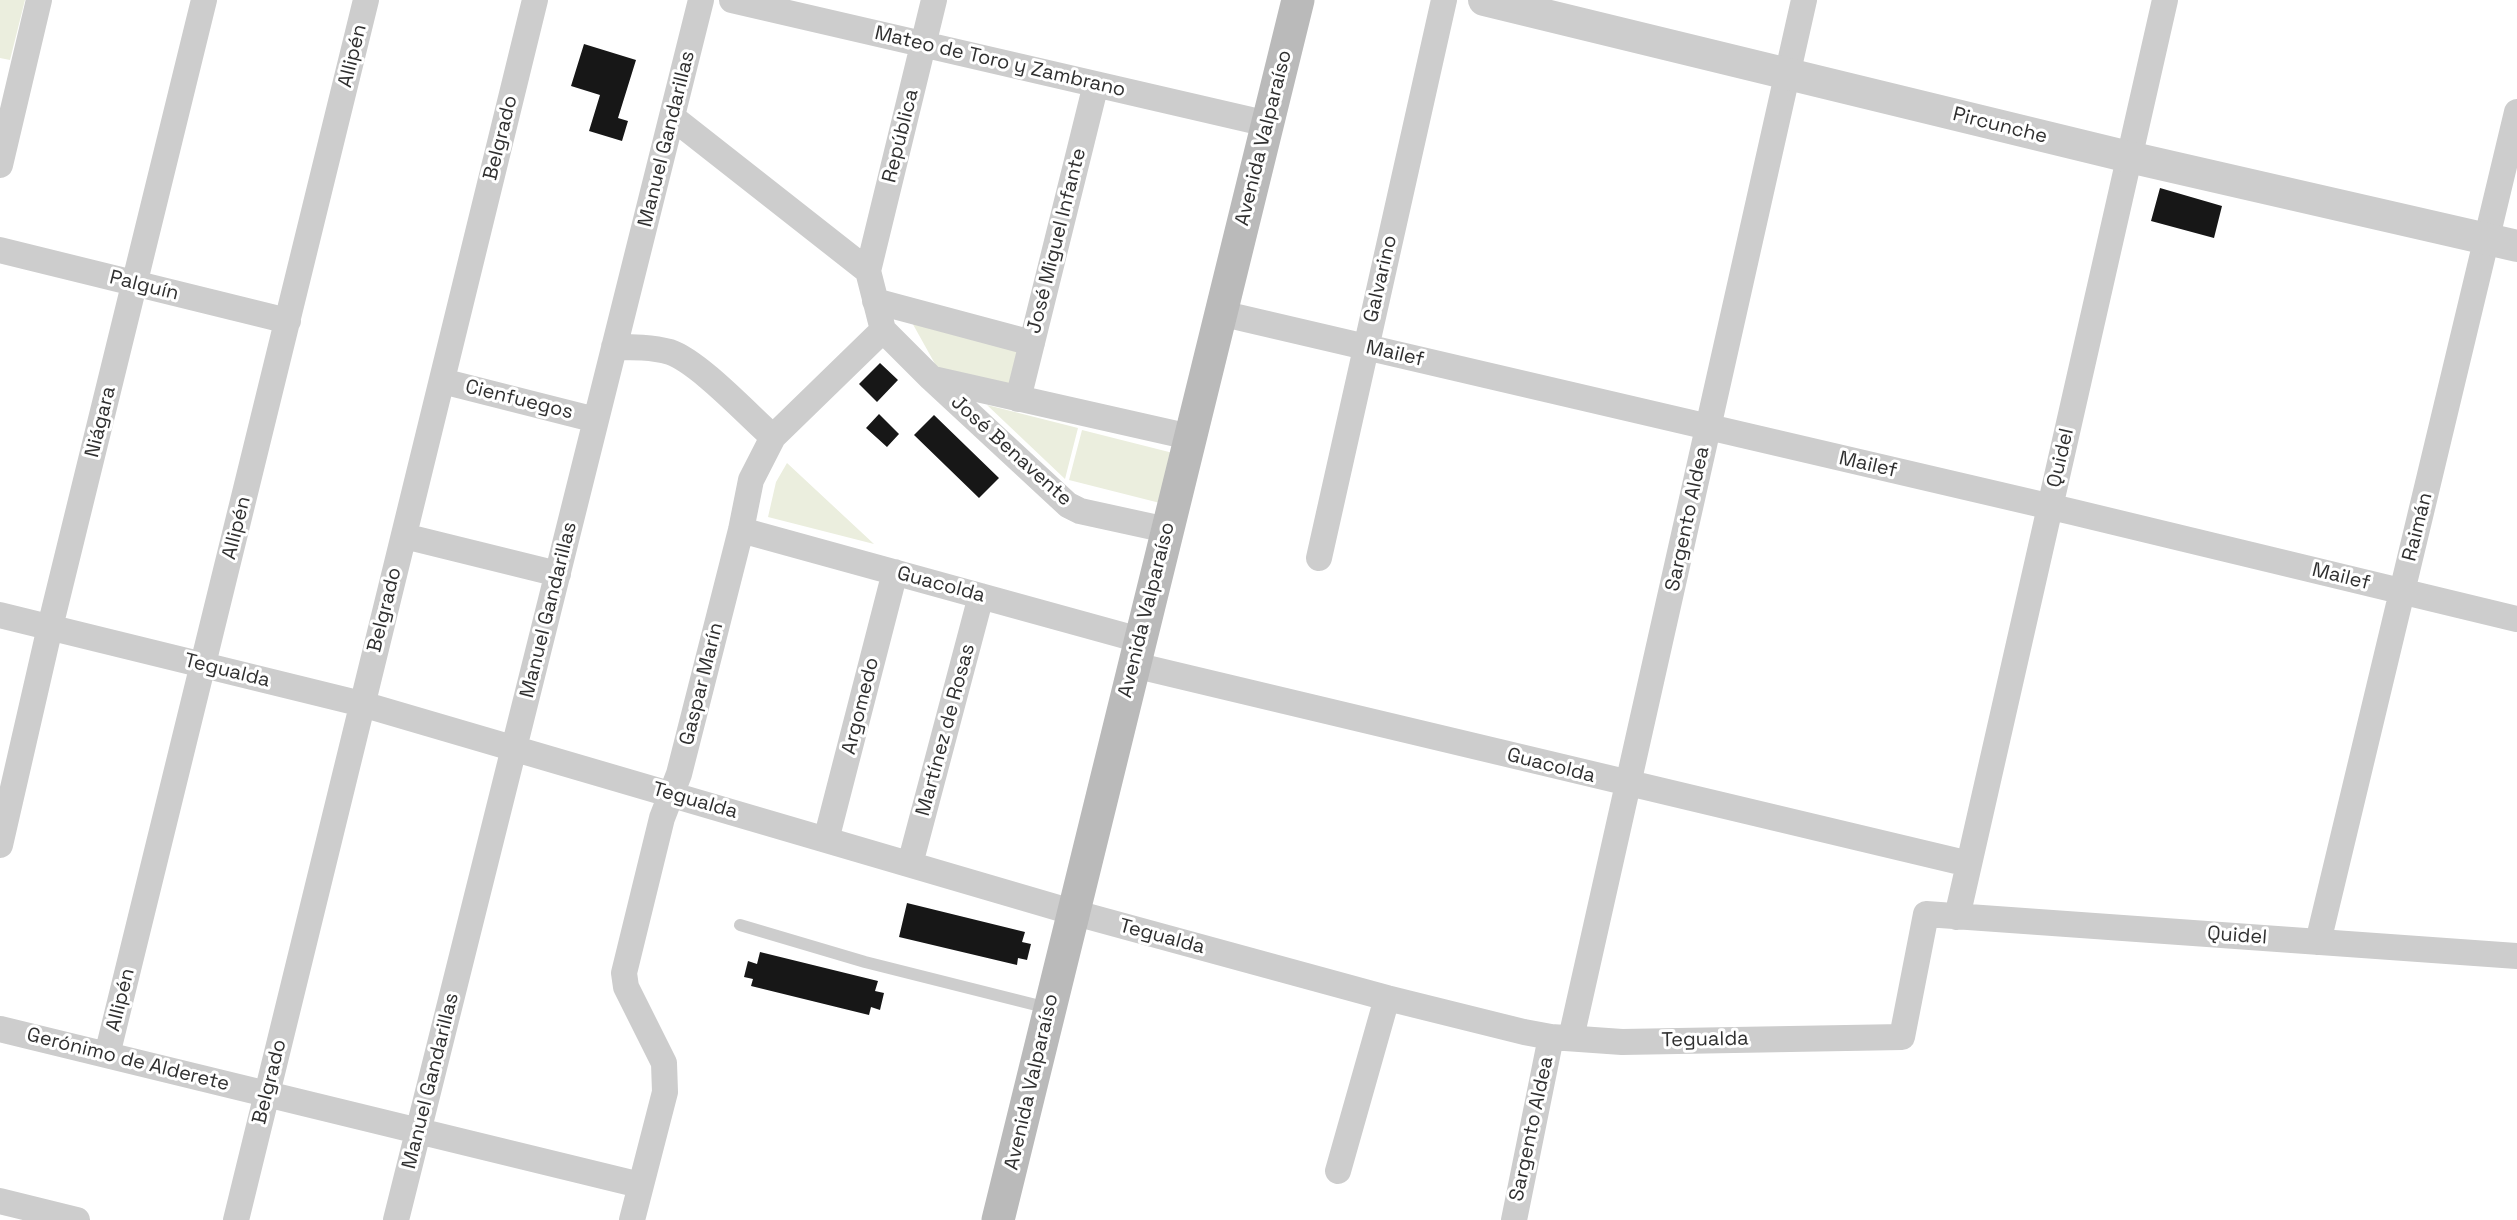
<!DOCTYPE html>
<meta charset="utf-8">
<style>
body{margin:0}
canvas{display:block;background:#fff}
</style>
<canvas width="2517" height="1220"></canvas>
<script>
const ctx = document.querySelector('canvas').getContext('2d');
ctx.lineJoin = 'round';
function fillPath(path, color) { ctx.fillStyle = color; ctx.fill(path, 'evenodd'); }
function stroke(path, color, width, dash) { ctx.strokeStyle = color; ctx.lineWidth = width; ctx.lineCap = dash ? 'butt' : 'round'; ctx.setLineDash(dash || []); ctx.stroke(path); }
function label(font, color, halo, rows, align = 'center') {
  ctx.font = font + ' "Space Grotesk",sans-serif'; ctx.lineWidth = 6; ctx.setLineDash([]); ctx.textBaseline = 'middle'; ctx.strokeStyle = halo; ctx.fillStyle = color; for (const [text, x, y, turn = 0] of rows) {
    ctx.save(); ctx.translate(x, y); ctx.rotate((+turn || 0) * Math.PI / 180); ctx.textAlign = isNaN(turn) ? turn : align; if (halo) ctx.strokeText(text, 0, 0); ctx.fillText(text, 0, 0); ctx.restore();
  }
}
const green = new Path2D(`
 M0 0H25L10 60 0 58Z
 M910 319 1032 350 1022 392 939 371Z
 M987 405 1078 428 1065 479Z
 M1082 430 1173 453 1160 503 1069 480Z
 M787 463 874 544 768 517 776 482Z`);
const building = new Path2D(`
 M584 44 636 60 618 118 628 121 622 141 589 131 600 95 571 86Z
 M2160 188 2222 206 2214 238 2151 221Z
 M880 363 898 380 877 402 859 384Z
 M879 414 899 434 887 447 866 428Z
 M934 415 999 478 979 498 914 435Z
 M907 903 1025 932 1022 942 1031 944 1027 960 1018 958 1017 965 899 937Z
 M760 952 878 981 875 991 884 993 880 1010 871 1007 869 1015 751 986 753 979 744 977 748 961 757 964Z`);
const service = new Path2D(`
 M740 925 865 962 1048 1008`);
const minor = new Path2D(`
 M732 0 1268 124
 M672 117 868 271 883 330 931 378 1068 505 1080 511 1167 530
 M0 165 39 0
 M0 250 288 321
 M868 271 934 0
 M875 301 1032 343
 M1220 313 2073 512 2517 619
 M614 347C633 347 652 347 670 352 699 362 748 415 773 437
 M933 379 1190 437
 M442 381 596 420
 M1018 399 1096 84
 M741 530 1140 640
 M404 536 558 574
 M1319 558 1444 0
 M0 615 362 704 1072 912 1387 998 1524 1032 1551 1037 1622 1042 1902 1037 1926 914 2517 956
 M1134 665 1969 864
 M826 840 895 572
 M0 845 50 627 204 0
 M910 864 981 596
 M1957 917 2165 0
 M2318 942 2517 112
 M0 1029 640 1185
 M1571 1038 1804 0
 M107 1055 366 0
 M1338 1171 1387 998
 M0 1201 77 1220
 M236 1220 535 0
 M396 1220 701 0
 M632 1220 665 1092 664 1063 626 987 624 973 662 818 679 774 741 530 751 480 773 437 883 330
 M1514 1220 1551 1037`);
const tertiary = new Path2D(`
 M1484 0 2129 157 2517 246`);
const secondary = new Path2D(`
 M998 1220 1298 0`);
const streetNames = [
 ["Allipén",353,56,-76],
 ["Mateo de Toro y Zambrano",1000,62,13],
 ["Pircunche",2000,126,14],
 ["República",901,136,-76],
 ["Belgrado",501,138,-76],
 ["Avenida Valparaíso",1264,138,-76],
 ["Manuel Gandarillas",667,139,-76],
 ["José Miguel Infante",1057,241,-76],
 ["Galvarino",1381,279,-77],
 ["Palguín",144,286,14],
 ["Mailef",1395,354,13],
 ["Cienfuegos",519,400,14],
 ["Niágara",101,422,-76],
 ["José Benavente",1011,451,42],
 ["Quidel",2061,458,-77],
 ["Mailef",1868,465,13],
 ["Sargento Aldea",1688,519,-78],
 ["Raimán",2418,527,-76],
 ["Allipén",237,528,-76],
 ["Mailef",2341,577,14],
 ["Guacolda",941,585,15],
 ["Belgrado",385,610,-76],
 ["Manuel Gandarillas",549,610,-76],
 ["Avenida Valparaíso",1147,610,-76],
 ["Tegualda",227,671,14],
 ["Gaspar Marín",702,684,-76],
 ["Argomedo",861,706,-76],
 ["Martínez de Rosas",946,730,-75],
 ["Guacolda",1551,766,14],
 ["Tegualda",695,801,16],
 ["Quidel",2237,936,4],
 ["Tegualda",1162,937,15],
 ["Allipén",121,1000,-76],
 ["Tegualda",1705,1040,-1],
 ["Gerónimo de Alderete",128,1060,14],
 ["Manuel Gandarillas",431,1081,-76],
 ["Belgrado",270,1082,-76],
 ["Avenida Valparaíso",1032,1082,-77],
 ["Sargento Aldea",1532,1129,-78]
];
fillPath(green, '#ebeede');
fillPath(building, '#171717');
stroke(service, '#cdcdcd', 12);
stroke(minor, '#cdcdcd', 26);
stroke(tertiary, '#cdcdcd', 32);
stroke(secondary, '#bababa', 33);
label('20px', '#303030', '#fff', streetNames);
</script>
